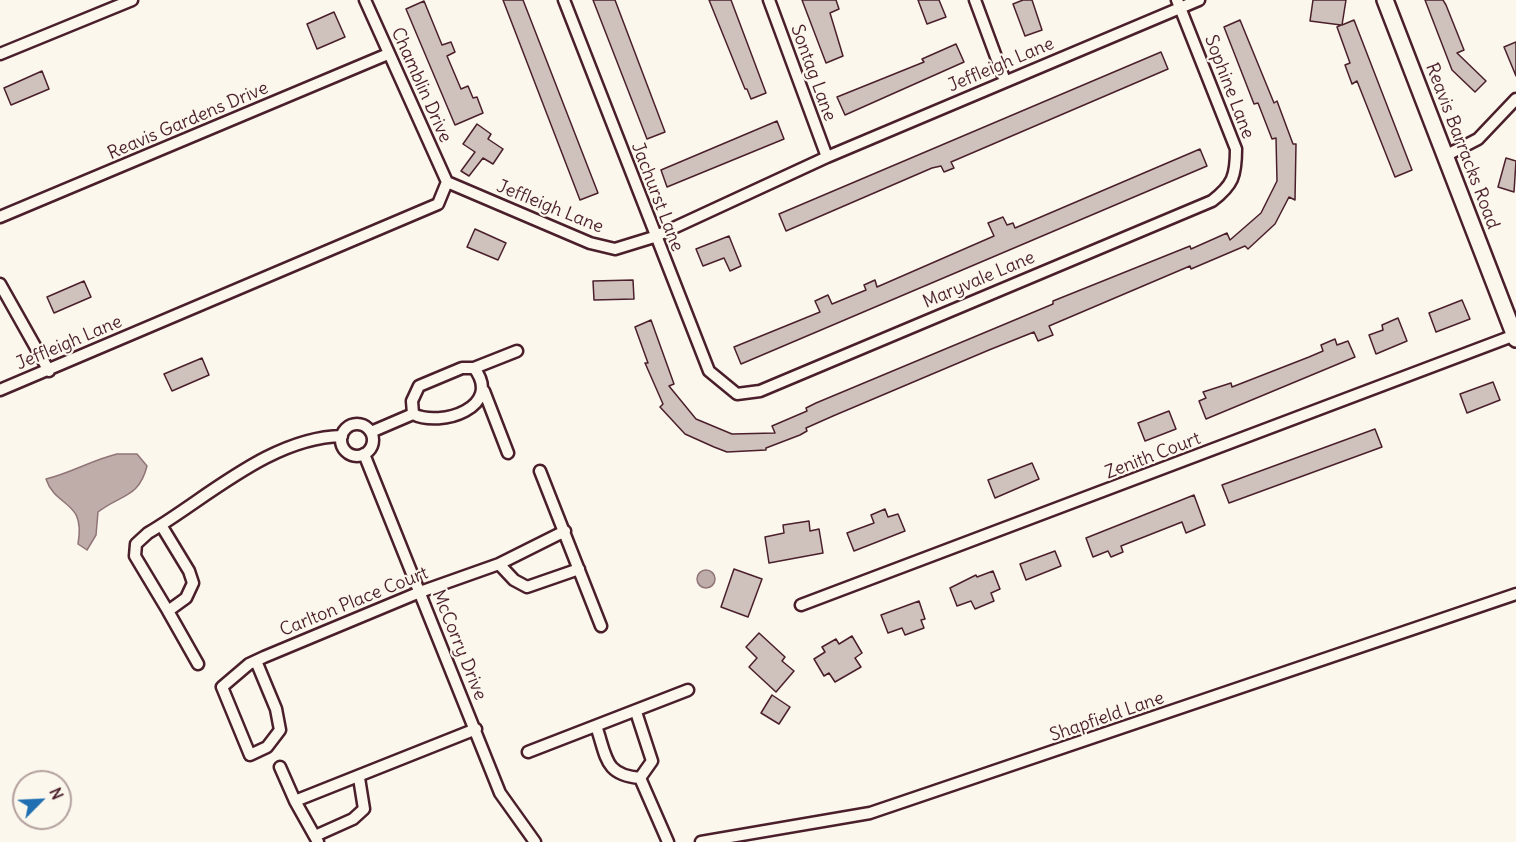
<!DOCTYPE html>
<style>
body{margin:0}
#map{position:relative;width:1516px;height:842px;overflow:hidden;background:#fbf7ec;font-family:Delius,sans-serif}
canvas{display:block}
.north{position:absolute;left:12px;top:770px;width:60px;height:60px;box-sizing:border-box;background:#fbf7ec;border:2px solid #b4a19f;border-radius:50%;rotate:66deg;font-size:16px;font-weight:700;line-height:24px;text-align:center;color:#4a1f2b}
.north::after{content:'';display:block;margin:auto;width:21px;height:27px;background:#1f6fb2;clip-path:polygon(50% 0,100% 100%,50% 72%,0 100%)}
</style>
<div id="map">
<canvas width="1516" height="842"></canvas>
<div class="north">N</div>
</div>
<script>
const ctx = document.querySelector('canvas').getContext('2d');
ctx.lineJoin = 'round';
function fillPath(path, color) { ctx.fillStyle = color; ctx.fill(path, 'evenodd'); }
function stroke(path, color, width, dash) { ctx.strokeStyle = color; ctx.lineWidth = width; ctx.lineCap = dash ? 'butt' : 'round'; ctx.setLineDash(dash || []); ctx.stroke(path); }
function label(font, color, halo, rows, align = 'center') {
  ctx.font = font + ' Delius,sans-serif'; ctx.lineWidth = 4.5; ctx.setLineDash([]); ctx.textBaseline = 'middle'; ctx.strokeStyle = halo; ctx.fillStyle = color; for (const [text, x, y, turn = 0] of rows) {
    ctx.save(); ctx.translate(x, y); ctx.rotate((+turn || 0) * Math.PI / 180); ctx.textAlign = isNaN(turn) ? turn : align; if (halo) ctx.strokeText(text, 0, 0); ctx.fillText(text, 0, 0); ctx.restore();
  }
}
const water = new Path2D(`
 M117 454H137L147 466C139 498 121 494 98 512L96 535 87 550 78 544C86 499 56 509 46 479 71 473 92 460 117 454Z
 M697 579a9 9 0 1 1 18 0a9 9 0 1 1-18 0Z`);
const building = new Path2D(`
 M503 0H523L598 193 580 200Z
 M593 0H615L665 132 647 139Z
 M709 0H731L766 93 751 99 747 89H745Z
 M802 0H836L839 9 830 13 843 56 826 63Z
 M918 0H939L946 17 927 24Z
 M1023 0H1032L1042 30 1025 36 1013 4Z
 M1313 0H1346L1342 25 1354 20 1412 170 1395 177 1357 81 1352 84 1345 65 1350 63 1337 27 1341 25 1310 21Z
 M1425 0H1443L1446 5 1464 50 1457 53 1486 81 1475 92 1452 70Z
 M424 1 442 45 451 42 455 52 447 56 461 89 468 86 473 98 477 97 483 113 455 125 406 9Z
 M334 12 345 37 317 49 307 24Z
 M1240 20 1274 103 1277 101 1293 144H1296L1295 200 1289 197 1275 224 1248 249 1245 246 1191 269 1190 266 1049 326 1053 335 1038 341 1034 332 989 350 833 416 806 428 807 431 800 435 766 448V450L727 452 714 447 685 434 660 407 663 404 645 363H648L635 327 651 320 674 384 669 386 696 419 732 434 775 433 772 426 807 411 806 408 816 403 1053 304V301L1190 246 1191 249 1227 233 1230 240 1261 213 1277 181 1276 138 1272 139 1258 103 1254 104 1224 27Z
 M1516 42V76L1504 47Z
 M956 44 964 62 845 115 837 97 924 62 922 59Z
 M1161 52 1168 69 951 162 954 168 944 172 941 166 932 168 786 231 779 214Z
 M42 71 49 89 11 105 4 88Z
 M777 121 784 139 667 187 661 170Z
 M477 124 491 134 488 139 503 149 493 164 483 158 469 176 461 171 475 152 463 144Z
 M1200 149 1207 166 741 364 734 347 820 312 815 301 828 295 832 304 866 290 864 285 875 280 877 287 994 236 988 223 1003 217 1007 225 1013 223 1015 228Z
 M1506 158 1516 161 1514 192 1498 187Z
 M475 229 506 243 498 260 467 247Z
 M729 236 741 266 730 271 724 258 703 266 696 249Z
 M633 280 634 299 594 300 593 281Z
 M84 281 91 297 54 313 47 297Z
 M1462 300 1470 319 1436 332 1429 313Z
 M1398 318 1407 341 1376 354 1369 335 1383 330 1382 325Z
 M1335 339 1337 345 1348 341 1355 357 1206 419 1199 401 1206 398 1203 392 1231 383 1232 387 1309 357 1323 351 1321 345Z
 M202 358 209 375 172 391 164 374Z
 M1493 382 1500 400 1467 413 1460 394Z
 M1169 411 1176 429 1145 441 1138 423Z
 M1375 429 1382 447 1229 503 1222 485Z
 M1032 463 1039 479 995 498 988 480Z
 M1194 495 1205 525 1186 533 1182 522 1121 546 1123 552 1111 557 1108 551 1093 557 1086 538Z
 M885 509 888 517 898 514 905 531 854 551 847 533 874 523 871 515Z
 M809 521 810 531 819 529 823 553 769 563 765 537 784 533 783 525Z
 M1055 551 1061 566 1026 580 1020 564Z
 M734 569 762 579 748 617 721 607Z
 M993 571 1000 589 991 593 994 601 975 609 971 601 957 606 950 588 976 575 977 577Z
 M919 601 925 619 921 620 924 628 905 635 902 628 888 633 881 615Z
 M759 633 785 657 782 661 794 671 776 692 749 667 757 658 746 647Z
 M852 636 862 653 855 658 861 667 835 682 829 673 824 676 814 659 825 652 822 647 836 639 839 644Z
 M772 695 790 707 779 724 761 713Z`);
const minor = new Path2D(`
 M365 0 447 182
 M564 0 709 371 737 394 760 391 1212 201C1233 185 1236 176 1236 149L1177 0
 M769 0 827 157
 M975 0 1005 81
 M0 54 132 0
 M1445 156 1478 139 1516 99
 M0 217 388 54
 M0 284 49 371
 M474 368 517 351
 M0 390 438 204 447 182 590 243 615 249 654 237 827 157 1199 0
 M484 391 508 453
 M341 440a16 16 0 1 1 32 0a16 16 0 1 1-32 0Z
 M371 432 413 414 412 401 419 386 462 368H474C504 407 441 428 413 414
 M364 454 500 793 535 842
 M540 471 601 626
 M161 525 189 571 193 583 186 598 168 611 135 556 136 544 148 533C206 499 271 437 342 436
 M499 564 514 580 527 587 579 569
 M801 605 1515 335
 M168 611 198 664
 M256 661 276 709 280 730 267 747 250 755 222 687 249 664 264 657 420 592 499 564 565 531
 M636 712 652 761 640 778
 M596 726C607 757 604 775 640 778
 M528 752 688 690
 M280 767 295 801 318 842
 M640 778 668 842
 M295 801 476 729
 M315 836 353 819 364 809 359 778
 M701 842 870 813 1516 594`);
const secondary = new Path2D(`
 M1385 0 1516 339`);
const streetNames = [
 ["Jeffleigh Lane",1001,65,-23],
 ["Sontag Lane",813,73,70],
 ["Chamblin Drive",421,85,66],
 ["Sophine Lane",1229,87,69],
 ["Reavis Gardens Drive",188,121,-23],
 ["Reavis Barracks Road",1462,146,69],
 ["Jachurst Lane",657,197,69],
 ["Jeffleigh Lane",550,207,22],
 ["Maryvale Lane",979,280,-23],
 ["Jeffleigh Lane",69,343,-23],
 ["Zenith Court",1153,456,-21],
 ["Carlton Place Court",354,602,-22],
 ["McCorry Drive",459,645,68],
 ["Shapfield Lane",1107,717,-19]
];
fillPath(water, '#bfadaa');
stroke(water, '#907477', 1.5);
fillPath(building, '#cfc2bc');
stroke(building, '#4a1f2b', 1.5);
stroke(minor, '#4a1f2b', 15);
stroke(secondary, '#4a1f2b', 20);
stroke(minor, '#fbf7ec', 10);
stroke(secondary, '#fbf7ec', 15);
label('18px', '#4a1f2b', '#fbf7ec', streetNames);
</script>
